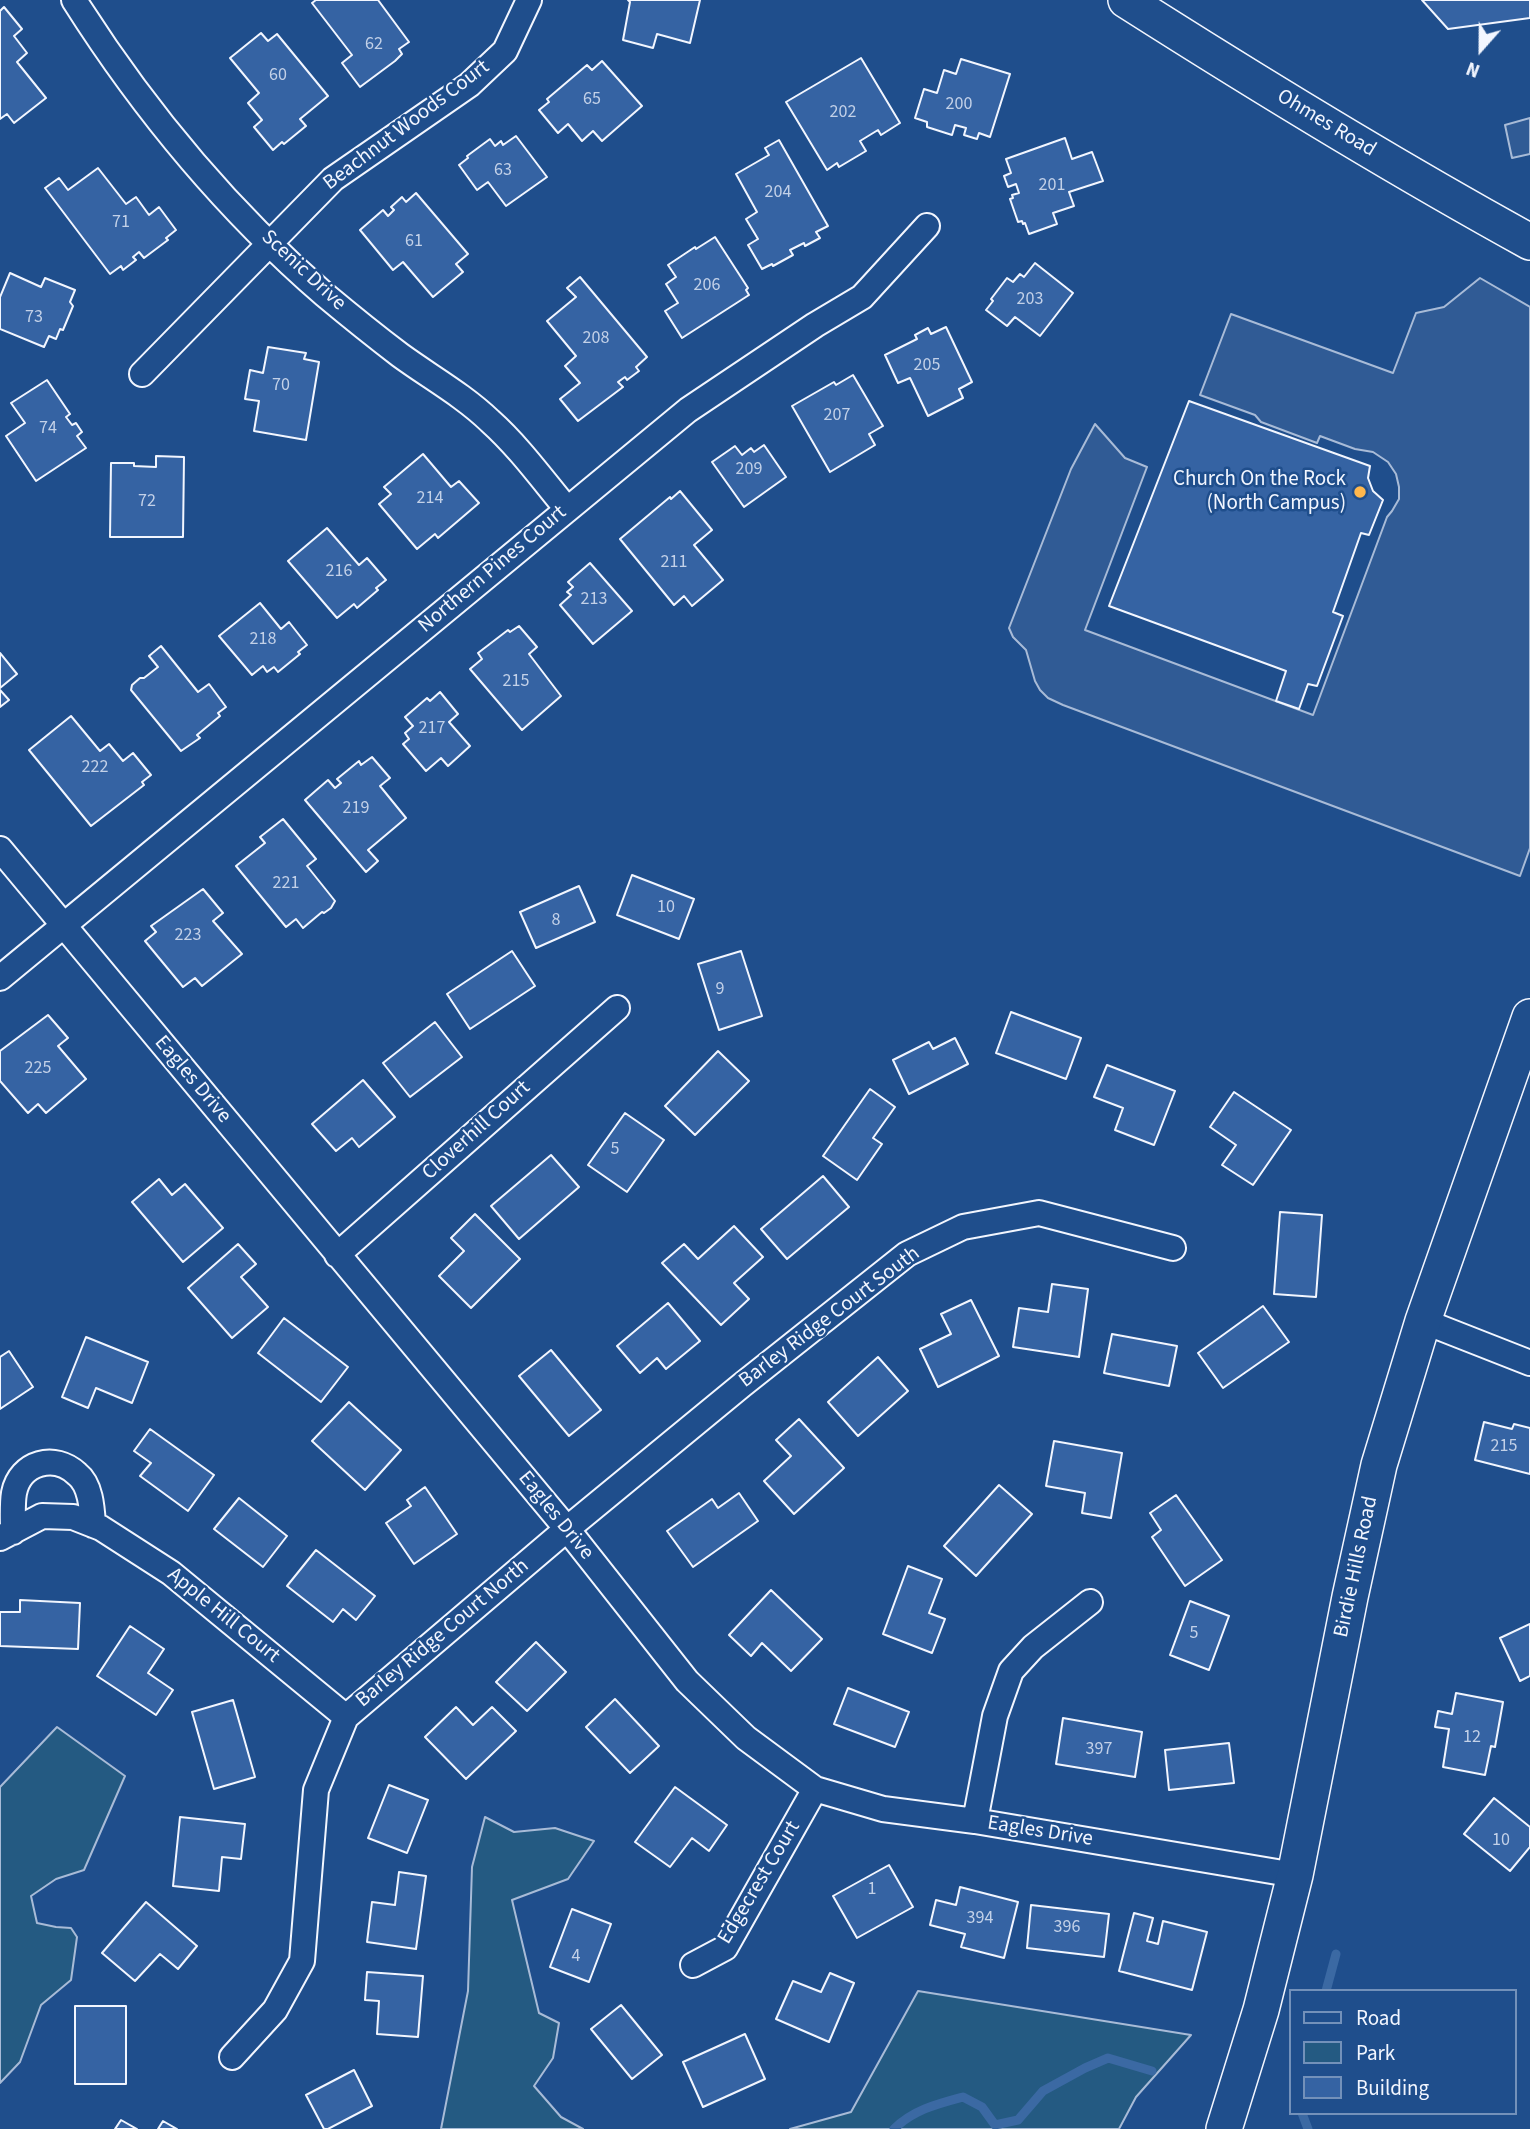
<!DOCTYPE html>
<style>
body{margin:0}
#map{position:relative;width:1530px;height:2129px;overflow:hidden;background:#1f4e8c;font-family:"Source Sans 3",sans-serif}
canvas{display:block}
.legend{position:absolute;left:1289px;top:1989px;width:228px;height:126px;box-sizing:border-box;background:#1f4e8c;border:2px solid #7391ba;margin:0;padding:9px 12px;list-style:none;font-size:21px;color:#f2f6ff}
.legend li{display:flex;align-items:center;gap:14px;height:35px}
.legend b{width:35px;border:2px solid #7391ba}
.north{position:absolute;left:1446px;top:14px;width:70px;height:70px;-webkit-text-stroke:5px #1f4e8c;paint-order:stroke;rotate:201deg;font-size:19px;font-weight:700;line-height:28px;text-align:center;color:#f2f6ff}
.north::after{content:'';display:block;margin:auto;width:24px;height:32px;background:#f2f6ff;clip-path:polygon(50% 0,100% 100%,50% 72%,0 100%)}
</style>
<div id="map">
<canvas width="1530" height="2129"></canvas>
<ul class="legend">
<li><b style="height:9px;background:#1f4e8c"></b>Road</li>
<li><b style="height:19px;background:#245a82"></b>Park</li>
<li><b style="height:19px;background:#3563a3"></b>Building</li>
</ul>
<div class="north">N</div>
</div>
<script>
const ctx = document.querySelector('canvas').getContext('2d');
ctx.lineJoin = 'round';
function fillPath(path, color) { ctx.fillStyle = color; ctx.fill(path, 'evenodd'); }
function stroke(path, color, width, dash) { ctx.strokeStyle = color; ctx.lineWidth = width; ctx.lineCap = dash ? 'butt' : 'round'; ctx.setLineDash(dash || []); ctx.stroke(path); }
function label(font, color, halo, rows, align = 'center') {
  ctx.font = font + ' "Source Sans 3",sans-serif'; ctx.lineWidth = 5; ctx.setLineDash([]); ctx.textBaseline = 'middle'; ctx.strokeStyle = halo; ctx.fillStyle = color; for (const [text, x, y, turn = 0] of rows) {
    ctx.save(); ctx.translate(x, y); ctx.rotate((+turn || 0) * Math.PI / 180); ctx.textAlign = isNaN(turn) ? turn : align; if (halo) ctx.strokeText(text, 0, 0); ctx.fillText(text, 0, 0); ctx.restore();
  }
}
const green = new Path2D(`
 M57 1727 125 1776 84 1870 56 1879 31 1896 37 1923 56 1927 71 1928 77 1937 71 1980 41 2005 20 2062 0 2083V1787Z
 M485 1817 514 1832 555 1828 594 1841 568 1879 512 1900 539 2013 559 2023 553 2058 534 2086 561 2117 583 2129H441L468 1991 472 1867Z
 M918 1991 1191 2035 1136 2097 1119 2129H790L851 2112Z`);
const parking = new Path2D(`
 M1530 118V154L1512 158 1505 125Z
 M1480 278 1530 307V848L1520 876 1063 705 1048 698 1040 690 1035 681 1026 650 1013 637 1009 628 1071 469 1095 424 1125 458 1147 467 1085 630 1313 715 1387 517 1392 511 1399 499V487L1396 474 1388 462 1373 452 1355 449 1320 436 1317 443 1261 422 1255 415 1200 395 1231 314 1393 373 1416 313 1444 307Z`);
const stream = new Path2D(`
 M1326 1991 1336 1954
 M1302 2113 1308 2129
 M894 2129C913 2110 937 2104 963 2097L982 2107 995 2125 1018 2120 1043 2091 1085 2068 1108 2058 1152 2071`);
const building = new Path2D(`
 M316 0H378L409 42 399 49 402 54 395 61 360 87 342 63 352 55 312 3Z
 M628 0H700L690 43 657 34 653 48 623 40 630 2Z
 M1422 0H1530V18L1448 29Z
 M4 7 22 29 14 36 27 53 17 62 46 98 14 123 7 114 0 119V11Z
 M261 33 268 41 277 34 328 96 300 119 306 126 284 144 282 142 273 150 254 127 262 120 248 103 259 93 230 58Z
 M861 58 900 123 881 135 878 130 860 141 866 151 839 167 837 163 827 170 786 102Z
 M961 59 1010 74 990 137 979 133 977 139 964 135 966 128 955 125 952 135 927 127V122L915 118 924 89 937 93 944 70 956 74Z
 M602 61 642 106 602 141 593 131 582 141 568 124 558 133 539 110 549 102 547 99 587 65 592 70Z
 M516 136 547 177 506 206 488 182 477 190 459 165 468 158 467 156 490 139 495 146 501 141 503 145Z
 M1065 138 1072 159 1092 152 1103 181 1069 192 1074 206 1053 213 1057 224 1029 234 1025 223 1023 224 1022 221 1018 222 1010 199 1013 198 1012 195 1019 193 1016 184 1008 187 1004 176 1011 173 1006 159Z
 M779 140 828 226 816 232 820 238 805 246 804 243 790 250 793 255 773 266 772 264 762 269 748 245 758 239 746 219 757 212 736 174 769 155 765 148Z
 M98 168 126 204 136 197 149 215 159 207 176 230 166 238 168 240 144 258 139 252 133 257 136 260 123 270 121 266 110 274 45 188 59 178 68 190Z
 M416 193 468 254 456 264 463 272 433 297 403 262 393 270 360 230 383 210 388 216 394 210 391 207 402 197 406 202Z
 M715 237 748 288 746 290 749 295 682 338 665 311 678 303 666 284 676 277 668 265 695 247 696 249Z
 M1035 263 1073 293 1040 336 1015 317 1007 326 986 310 993 301 991 299 1007 278 1013 282 1020 274 1024 277Z
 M10 273 41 287 45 278 75 290 70 302 73 306 63 330 60 329 56 339 49 336 44 347 0 329V297Z
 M580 277 647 357 636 367 639 371 627 380 625 377 618 382 623 387 578 421 560 399 580 383 565 366 576 356 547 321 576 297 567 288Z
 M946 327 972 382 959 389 963 398 928 416 910 378 898 383 885 355 917 339 915 335 928 328 931 334Z
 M268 347 306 353 304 359 319 362 306 440 254 431 259 401 245 399 250 370 263 373Z
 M853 375 883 426 869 434 875 445 830 472 792 406 834 382 836 385Z
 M47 380 70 414 66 417 72 425 76 423 82 432 77 436 86 448 36 481 6 436 25 423 11 403Z
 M1189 401 1370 466 1368 478 1373 491 1383 500 1369 535 1361 533 1333 612 1343 616 1317 686 1308 684 1299 709 1276 701 1286 671 1109 606Z
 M764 445 786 477 744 507 712 462 735 446 742 455 751 448 754 452Z
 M423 454 451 487 459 481 479 503 438 538 435 534 417 549 379 504 391 494 384 487Z
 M156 456 184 457 183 537H110L111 463H134V466L156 467Z
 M680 491 712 530 694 545 723 580 692 606 684 596 674 605 620 539 670 497 671 499Z
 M327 528 359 565 367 558 386 580 376 588 378 590 357 608 354 604 337 618 288 561Z
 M590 563 632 611 593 644 560 605 571 595 567 592 573 587 568 582Z
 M260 603 281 629 289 622 307 645 298 652 300 654 278 672 274 667 267 672 263 666 252 675 219 636Z
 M519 626 537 647 529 654 561 696 522 730 470 669 482 659 478 653 508 630 510 632Z
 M161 646 198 692 209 684 226 707 218 713 220 716 197 735 200 738 181 751 131 690 132 685 140 678H144L158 667 149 656Z
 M0 653 17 674 0 688Z
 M0 690 9 700 0 707Z
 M440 692 458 714 449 722 470 746 448 766 441 758 426 771 403 744 409 739 405 733 413 726 405 717 427 698 430 701Z
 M71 716 100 751 109 744 123 761 133 753 151 775 142 782 144 785 91 826 29 750Z
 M372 757 390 778 380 786 406 818 368 850 378 861 366 872 305 800 328 780 335 788 341 783 337 779 359 761 361 765Z
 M283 819 316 859 307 866 335 901 331 908 324 913 322 912 303 928 296 919 286 927 236 866 265 843 260 837Z
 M632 875 694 899 679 939 617 915Z
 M579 886 595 922 536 948 520 912Z
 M203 889 223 913 213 921 242 954 202 986 195 978 183 987 145 941 156 932 151 926Z
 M512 951 535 986 470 1029 447 994Z
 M741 951 762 1016 719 1030 698 964Z
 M1011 1012 1081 1038 1066 1079 996 1053Z
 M48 1015 68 1038 58 1046 86 1079 46 1113 38 1104 28 1113 0 1081V1051Z
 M435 1022 462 1057 410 1097 383 1063Z
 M955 1038 968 1064 909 1094 893 1060 929 1042 933 1049Z
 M718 1051 749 1081 695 1135 665 1106Z
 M1107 1065 1175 1091 1154 1145 1115 1130 1123 1108 1094 1097Z
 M363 1080 395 1117 359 1147 352 1138 336 1151 312 1124Z
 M870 1089 895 1107 873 1138 882 1144 857 1180 823 1156Z
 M1234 1092 1291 1130 1253 1185 1222 1165 1236 1145 1210 1127Z
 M625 1113 664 1140 627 1192 588 1165Z
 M551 1155 579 1187 519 1239 491 1206Z
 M823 1176 849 1207 787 1259 761 1229Z
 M159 1179 172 1195 185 1184 223 1228 183 1262 132 1202Z
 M1280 1212 1322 1215 1316 1297 1274 1294Z
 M475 1214 520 1259 471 1308 439 1276 464 1251 451 1238Z
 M734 1226 763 1257 734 1283 749 1299 721 1325 662 1263 684 1244 698 1259Z
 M238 1244 256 1264 241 1277 268 1307 232 1338 188 1288Z
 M1052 1284 1088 1289 1079 1357 1013 1347 1019 1308 1048 1312Z
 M971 1300 999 1356 938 1387 920 1349 951 1334 941 1314Z
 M668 1303 700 1341 666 1369 657 1358 640 1373 617 1346Z
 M1263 1306 1289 1342 1223 1388 1198 1353Z
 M284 1318 348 1367 321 1402 258 1353Z
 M1112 1334 1177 1346 1169 1386 1104 1373Z
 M86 1337 148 1362 132 1403 96 1388 88 1408 62 1397Z
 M551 1350 601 1410 569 1436 519 1376Z
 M9 1351 33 1387 0 1409V1357Z
 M878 1357 908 1391 858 1436 828 1402Z
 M349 1402 401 1450 365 1490 312 1441Z
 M799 1419 844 1468 794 1514 764 1481 791 1456 776 1440Z
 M1484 1422 1512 1429 1514 1424 1530 1428V1474L1475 1460Z
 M150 1429 214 1475 188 1511 140 1476 151 1463 134 1451Z
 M1054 1441 1122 1453 1111 1518 1082 1513 1085 1493 1046 1486Z
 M999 1485 1032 1514 976 1576 944 1546Z
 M425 1487 457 1534 414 1564 386 1523 411 1506 407 1500Z
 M739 1493 758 1521 693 1567 667 1531 712 1499 718 1508Z
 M1176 1495 1222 1560 1185 1586 1152 1537 1161 1530 1150 1513Z
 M239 1498 287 1536 263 1567 214 1529Z
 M316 1550 375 1596 356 1620 343 1609 333 1622 287 1586Z
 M908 1566 942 1579 929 1613 945 1619 932 1653 883 1634Z
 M771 1590 822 1639 791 1671 762 1643 751 1656 729 1635Z
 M20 1600 80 1603 78 1649 0 1646V1612H20Z
 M1190 1601 1229 1616 1209 1670 1170 1655Z
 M1530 1624V1676L1520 1681 1500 1638Z
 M130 1626 164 1649 148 1673 173 1690 156 1715 97 1676Z
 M536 1642 566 1672 527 1711 496 1682Z
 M848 1688 909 1712 895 1747 834 1724Z
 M1456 1693 1503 1702 1495 1747 1491 1746 1485 1775 1443 1767 1449 1729 1435 1727 1438 1711 1452 1714Z
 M615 1699 659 1746 630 1773 586 1727Z
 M233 1700 255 1777 214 1789 192 1712Z
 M456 1707 473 1725 492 1707 516 1731 466 1779 425 1737Z
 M1063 1718 1142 1732 1135 1777 1056 1764Z
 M1229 1743 1234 1783 1169 1790 1165 1750Z
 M389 1785 428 1800 407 1853 368 1838Z
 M675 1787 727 1825 709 1851 692 1838 670 1867 635 1842Z
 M1494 1798 1530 1827V1847L1510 1871 1464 1834Z
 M180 1817 245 1824 241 1859 222 1857 219 1891 173 1886Z
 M889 1865 913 1907 857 1938 833 1896Z
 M399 1872 426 1876 416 1949 367 1942 372 1902 395 1905Z
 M960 1887 1018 1902 1004 1958 961 1947 965 1934 930 1925 936 1900 956 1905Z
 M146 1902 197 1946 178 1969 160 1954 135 1981 102 1953Z
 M1031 1905 1109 1914 1104 1957 1027 1948Z
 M572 1909 611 1924 589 1982 550 1967Z
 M1134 1913 1153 1918 1147 1941 1158 1944 1163 1921 1207 1932 1192 1990 1119 1971Z
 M367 1972 423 1976 418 2037 377 2034 379 2001 365 2000Z
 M830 1973 854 1983 829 2042 776 2019 793 1981 821 1992Z
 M621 2005 662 2055 632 2079 591 2029Z
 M75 2006H126V2084H75Z
 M745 2034 765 2079 703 2107 683 2062Z
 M354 2070 372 2106 328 2129H324L306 2095Z
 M121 2120 137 2129H115Z
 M163 2121 177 2129H158Z`);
const minor = new Path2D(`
 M74 0C143 109 228 211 325 295 349 315 375 336 400 355 430 377 463 395 490 421 519 447 542 479 567 509
 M142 374 333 179 469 85 505 51 529 0
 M0 849 567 1529 687 1681 746 1738 815 1789 883 1809 975 1821 1295 1875
 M0 978 688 410 815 325 862 297 927 226
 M337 1255 617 1008
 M1423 1321 1530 1363
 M13 1532C13 1519 12 1505 14 1493 20 1462 55 1453 77 1474 91 1485 92 1509 93 1525
 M0 1538 42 1516 73 1517 101 1528 171 1573 346 1717
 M975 1821 995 1716 1011 1671 1033 1647 1090 1602
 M693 1965 725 1948 815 1789
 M232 2057 275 2010 302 1961 316 1790 346 1717 567 1529 742 1385 907 1254 963 1227 1039 1213 1173 1248`);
const secondary = new Path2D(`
 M1126 0C1258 84 1392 166 1530 242
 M1224 2129 1261 2010 1295 1875 1350 1597 1379 1465 1423 1321 1530 1017`);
const markers = [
 [1360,492,7,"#ffb74d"]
];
const numberNames = [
 ["62",374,45],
 ["60",278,76],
 ["65",592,100],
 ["200",959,105],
 ["202",843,113],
 ["63",503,171],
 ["201",1052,186],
 ["204",778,193],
 ["71",121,223],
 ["61",414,242],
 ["206",707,286],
 ["203",1030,300],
 ["73",34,318],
 ["208",596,339],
 ["205",927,366],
 ["70",281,386],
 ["207",837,416],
 ["74",48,429],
 ["209",749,470],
 ["214",430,499],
 ["72",147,502],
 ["211",674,563],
 ["216",339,572],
 ["213",594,600],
 ["218",263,640],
 ["215",516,682],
 ["217",432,729],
 ["222",95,768],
 ["219",356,809],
 ["221",286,884],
 ["10",666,908],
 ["8",556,921],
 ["223",188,936],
 ["9",720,990],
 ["225",38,1069],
 ["5",615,1150],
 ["215",1504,1447],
 ["5",1194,1634],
 ["12",1472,1738],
 ["397",1099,1750],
 ["10",1501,1841],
 ["1",872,1890],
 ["394",980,1919],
 ["396",1067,1928],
 ["4",576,1957]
];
const streetNames = [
 ["Ohmes Road",1326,124,31],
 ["Beachnut Woods Court",407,126,-37],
 ["Scenic Drive",303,271,43],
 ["Northern Pines Court",493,570,-40],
 ["Eagles Drive",192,1080,50],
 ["Cloverhill Court",477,1131,-42],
 ["Barley Ridge Court South",830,1318,-37],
 ["Eagles Drive",555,1516,51],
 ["Birdie Hills Road",1357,1567,-78],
 ["Apple Hill Court",223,1616,39],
 ["Barley Ridge Court North",443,1634,-40],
 ["Eagles Drive",1040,1832,9],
 ["Edgecrest Court",760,1883,-59]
];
const poiNames = [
 ["Church On the Rock",1346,480],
 ["(North Campus)",1346,504]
];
fillPath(green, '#245a82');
stroke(green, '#a8bbd7', 2);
fillPath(parking, '#305b95');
stroke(parking, '#a8bbd7', 2);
stroke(stream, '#3b69a3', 9);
fillPath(building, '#3563a3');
stroke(building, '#f2f6ff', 2);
stroke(minor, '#f2f6ff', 28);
stroke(secondary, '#f2f6ff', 38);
stroke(minor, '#1f4e8c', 24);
stroke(secondary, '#1f4e8c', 35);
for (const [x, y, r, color] of markers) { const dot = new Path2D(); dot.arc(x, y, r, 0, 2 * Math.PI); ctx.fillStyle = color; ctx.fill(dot); stroke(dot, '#1f4e8c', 2.5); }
label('18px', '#c3d1e8', null, numberNames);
label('21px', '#f2f6ff', '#1f4e8c', streetNames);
label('21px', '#f2f6ff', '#1f4e8c', poiNames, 'right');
</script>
